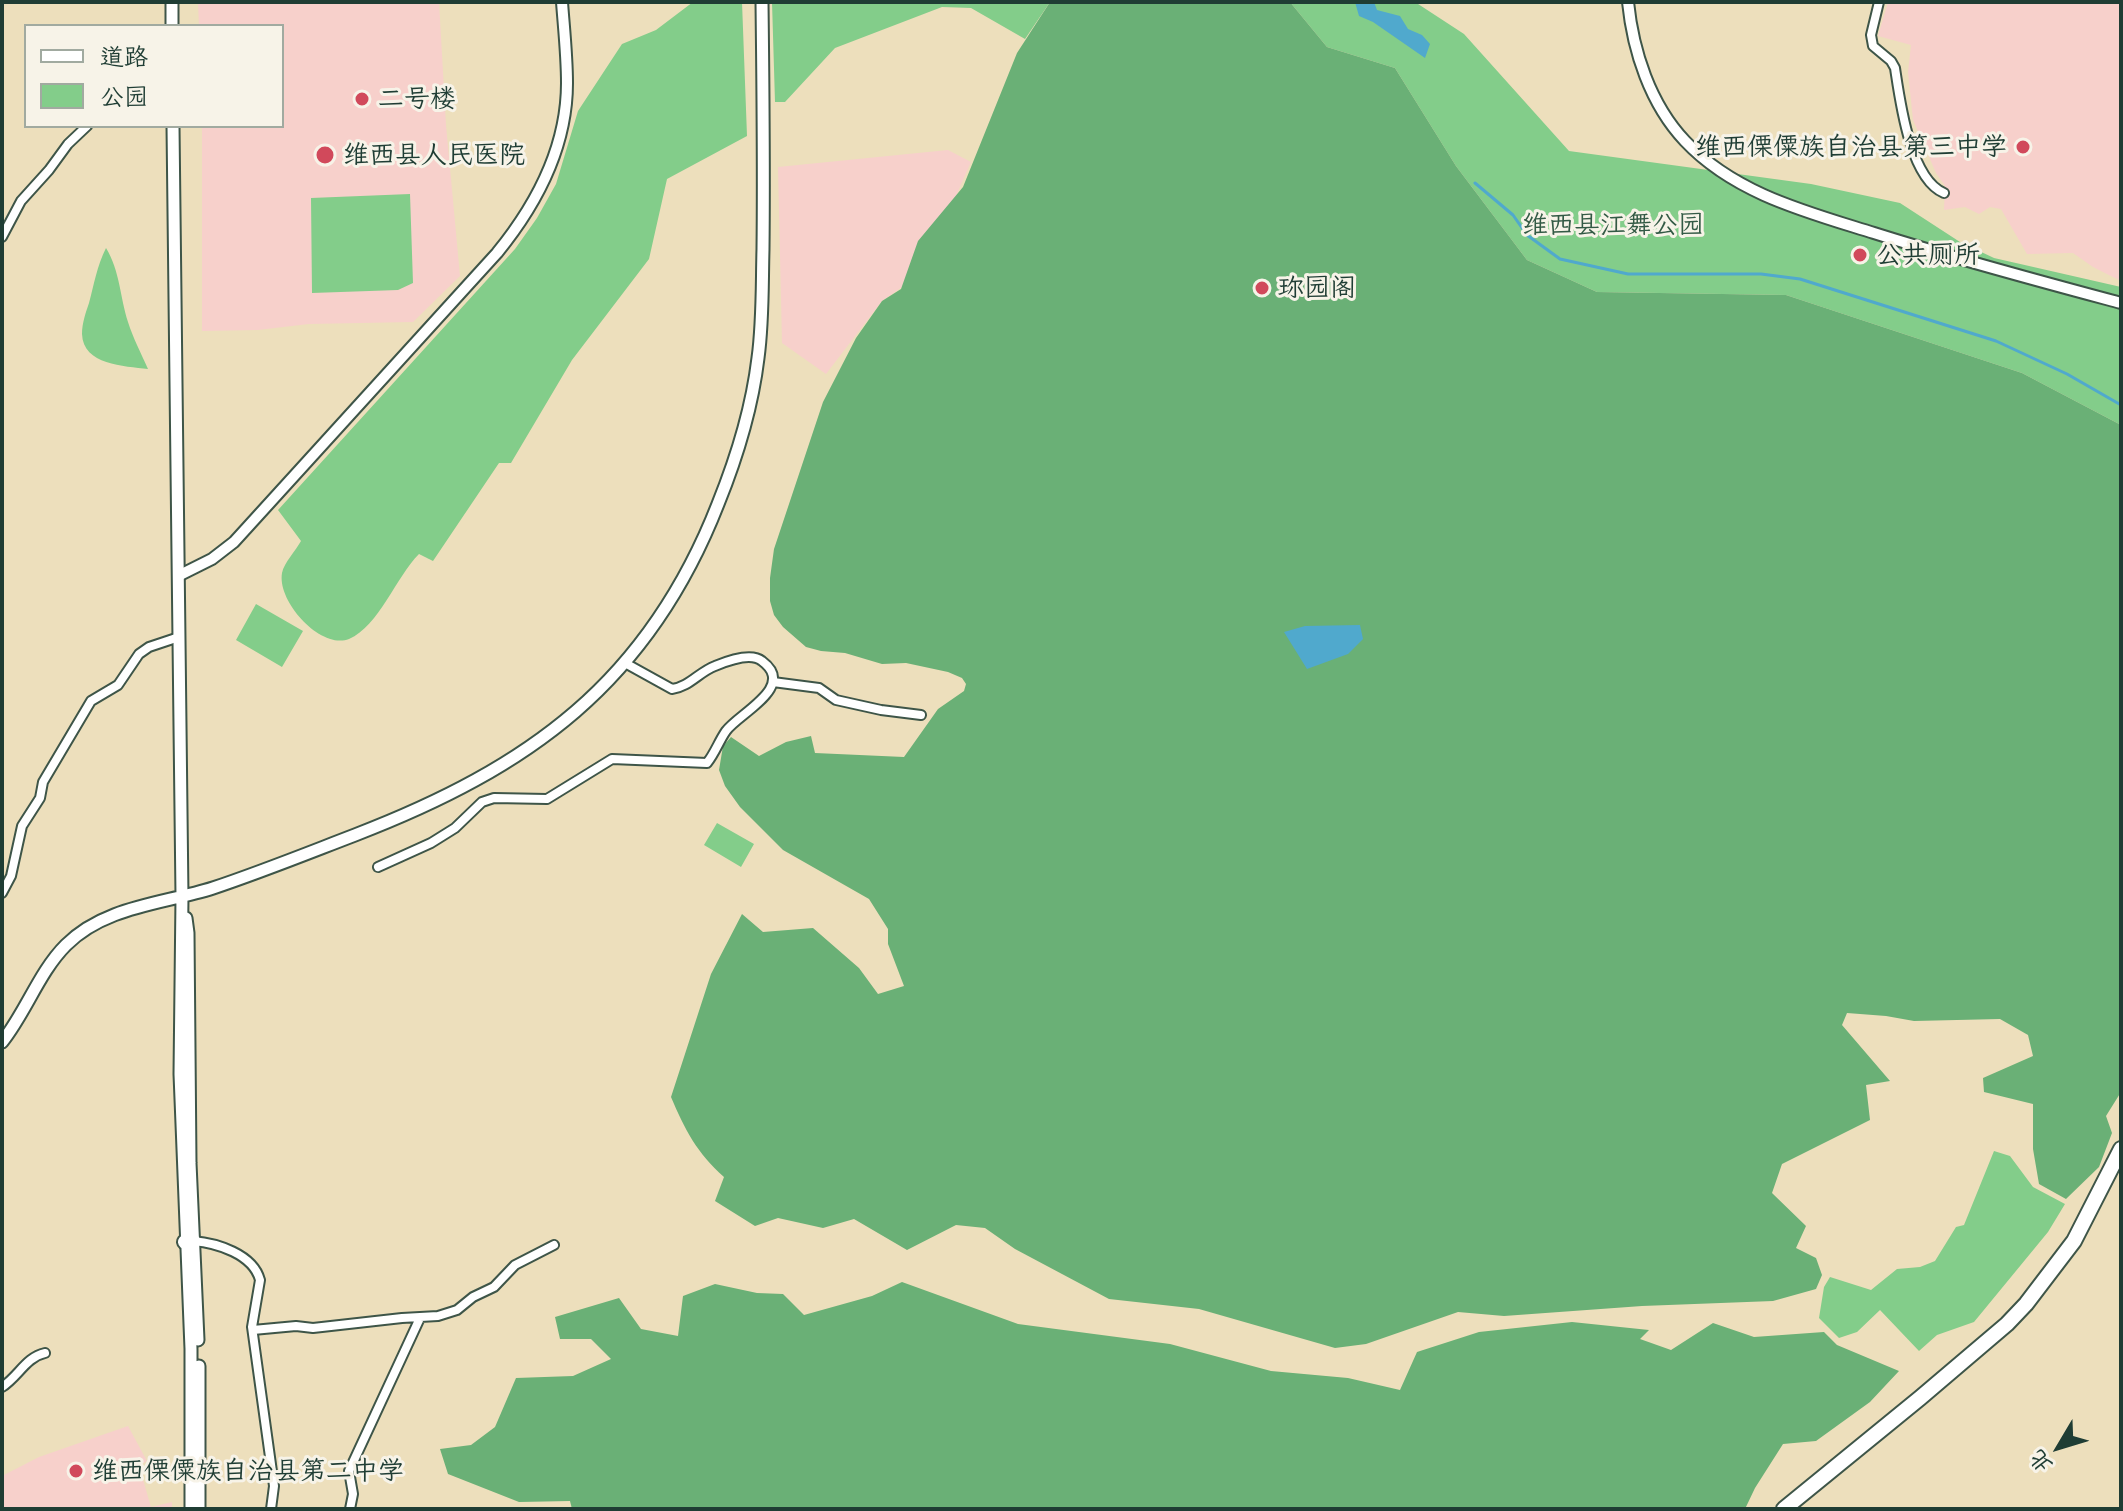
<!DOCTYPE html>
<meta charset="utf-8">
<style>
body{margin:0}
#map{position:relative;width:2123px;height:1511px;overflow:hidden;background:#eddfbc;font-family:Mali,"LXGW WenKai TC",sans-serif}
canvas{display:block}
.frame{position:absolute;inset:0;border:4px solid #1f3d34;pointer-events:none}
.legend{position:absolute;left:24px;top:24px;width:260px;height:104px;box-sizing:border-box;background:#f7f3e8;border:2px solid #a1aaa0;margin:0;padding:10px 14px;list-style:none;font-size:24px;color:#1f3d34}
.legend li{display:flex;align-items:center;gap:16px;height:40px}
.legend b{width:40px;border:2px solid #a1aaa0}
.north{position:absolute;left:2019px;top:1407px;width:80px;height:80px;-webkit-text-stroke:6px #f7f3e8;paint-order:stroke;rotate:232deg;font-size:22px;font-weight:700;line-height:32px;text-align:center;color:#1f3d34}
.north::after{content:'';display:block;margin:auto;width:28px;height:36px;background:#1f3d34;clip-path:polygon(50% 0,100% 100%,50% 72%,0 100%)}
</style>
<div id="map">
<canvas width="2123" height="1511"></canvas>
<div class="frame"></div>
<ul class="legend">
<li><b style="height:10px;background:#fff"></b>道路</li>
<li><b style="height:22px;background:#83cd8a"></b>公园</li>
</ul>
<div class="north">北</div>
</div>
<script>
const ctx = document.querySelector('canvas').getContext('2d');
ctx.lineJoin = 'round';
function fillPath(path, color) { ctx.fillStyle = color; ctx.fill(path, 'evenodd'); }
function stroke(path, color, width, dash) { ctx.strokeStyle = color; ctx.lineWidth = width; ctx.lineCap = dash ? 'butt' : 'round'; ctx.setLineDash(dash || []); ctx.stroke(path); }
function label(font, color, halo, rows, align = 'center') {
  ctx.font = font + ' Mali,"LXGW WenKai TC",sans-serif'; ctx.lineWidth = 6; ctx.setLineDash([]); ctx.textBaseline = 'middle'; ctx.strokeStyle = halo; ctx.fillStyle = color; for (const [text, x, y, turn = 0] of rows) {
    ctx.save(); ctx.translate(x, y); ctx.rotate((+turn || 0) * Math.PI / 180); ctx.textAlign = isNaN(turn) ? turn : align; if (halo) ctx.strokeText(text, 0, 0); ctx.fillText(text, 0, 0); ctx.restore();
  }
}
const built = new Path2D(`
 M198 2H439L446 125 460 276 413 322 309 324 258 330 202 331V126H282V26H199Z
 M1888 2H2121V281L2093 267 2073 253 2027 254 2001 209 1990 207 1979 214 1965 207 1944 210 1945 186 1936 173 1913 120 1908 72 1911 45 1878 36Z
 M948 150 971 162 922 273 882 301 826 374 782 343 778 167Z
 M128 1426 147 1461 139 1466 151 1507 172 1502V1509H2V1476L39 1457Z`);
const green = new Path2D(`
 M693 2H742L747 136 667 179 649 259 572 360 511 463H499L433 561 419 554C396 577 379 626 349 639 321 650 277 602 282 573 284 563 296 550 301 541L278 510 515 249 537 218 556 184 578 111 622 44 656 30Z
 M772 2H1050L1025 39 971 8 942 7 835 48 785 102H775Z
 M1290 2H1415L1464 34 1569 151 1811 184 1900 203 1960 242 1994 258 2121 287V425L2022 373 1786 295 1597 292 1527 260 1456 166 1395 68 1327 47Z
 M410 194 413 283 398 290 312 293 311 198Z
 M106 248C120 271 120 297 128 322 133 338 141 353 148 369 124 366 83 365 82 334 82 323 86 312 89 303 94 284 97 266 106 248Z
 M256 604 303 631 282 667 236 640Z
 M717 823 754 844 741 867 704 845Z
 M1994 1151 2010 1156 2033 1187 2065 1204 2048 1232 1974 1322 1937 1335 1919 1351 1880 1310 1857 1332 1839 1338 1819 1318 1824 1287 1830 1277 1871 1290 1897 1269 1920 1267 1935 1261 1956 1227 1964 1225Z`);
const forest = new Path2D(`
 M1050 2H1290L1327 47 1395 68 1456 166 1527 260 1597 292 1786 295 2022 373 2121 425V1092L2106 1116 2112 1133 2099 1167 2066 1199 2039 1184 2033 1149V1104L1984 1092 1983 1078 2033 1056 2028 1035 2000 1019 1914 1021 1886 1016 1847 1013 1842 1025 1890 1081 1866 1085 1870 1120 1782 1164 1772 1193 1806 1226 1796 1248 1816 1258 1822 1275 1816 1289 1773 1301 1642 1306 1504 1316 1458 1312 1366 1344 1335 1348 1199 1309 1109 1299 1015 1249 985 1228 956 1225 907 1250 854 1219 823 1228 778 1218 755 1226 715 1201 724 1177C697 1153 685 1130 671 1097L711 974 742 914 763 932 813 928 859 968 878 994 904 986 888 944V929L869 899 783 850 740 807 725 786 719 770 723 746 731 737 759 756 786 742 811 736 815 753 904 757 938 709 964 691 966 684 962 678 948 672 906 663 882 664 845 653 821 651 806 647 783 627 774 615 770 601V578L774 549 823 402 856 338 882 301 901 289 918 241 963 187 1017 53Z
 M902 1282 1018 1324 1170 1344 1271 1371 1348 1378 1400 1390 1417 1352 1479 1332 1572 1322 1649 1330 1640 1339 1671 1350 1713 1323 1754 1337 1824 1332 1837 1345 1899 1371 1870 1402 1816 1441 1783 1444 1755 1488 1745 1509H572L570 1501 519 1502 448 1474 440 1449 471 1445 495 1427 516 1378 573 1376 611 1359 591 1339H560L555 1317 619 1298 641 1329 678 1336 683 1296 715 1284 757 1293 783 1294 804 1315 872 1296Z`);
const water = new Path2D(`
 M1355 2H1374L1377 10 1400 16 1408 29 1422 35 1430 44 1425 58 1373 22 1359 16Z
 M1360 625 1363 639 1348 654 1307 669 1284 632 1305 626Z`);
const stream = new Path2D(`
 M1475 183 1513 215 1527 235 1560 259 1628 274H1761L1800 279 1996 341 2067 374 2121 405`);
const minor = new Path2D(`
 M1879 2 1871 35 1873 46 1891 61 1895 68C1900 101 1910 179 1944 193
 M2 237 21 201 49 170 68 144 87 126
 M773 682 819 688 836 700 881 710 921 715
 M378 867 431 843 455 828 482 802 494 798 547 799 612 759 707 763C715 753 719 741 726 731 739 713 797 687 762 661 751 652 727 661 715 666 699 672 689 687 672 689L625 663
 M2 893 11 876 22 826 40 798 43 782 91 701 118 685 139 654 149 647 179 637
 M193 1241C217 1243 253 1254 260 1280L252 1327 274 1486 271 1509
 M253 1330 296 1326 313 1328 402 1318 438 1316 457 1310 473 1297 494 1287 515 1265 554 1245
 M2 1387C18 1377 26 1357 45 1353
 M350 1509 353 1494 349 1471 420 1318`);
const tertiary = new Path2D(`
 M1628 2C1633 51 1650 104 1685 141 1735 194 1807 212 1874 233 1956 259 2039 281 2121 303
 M178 576 212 559 234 542 497 253C537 204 567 148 567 83 567 56 564 29 562 2`);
const secondary = new Path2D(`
 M172 2V26
 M173 126 182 897 180 1074 191 1349V1509
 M186 918 188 933 190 1163 198 1340
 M2 1042C26 1012 39 972 66 945 105 906 163 904 213 888 261 872 308 853 355 835 529 768 648 683 718 504 737 457 752 408 758 358 763 322 762 285 763 249 764 166 763 84 762 2
 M199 1509V1366`);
const trunk = new Path2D(`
 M185 1242 193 1241
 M1784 1509 1920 1398 2007 1324 2026 1304 2074 1241 2121 1149`);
const markers = [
 [362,99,8,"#d1495b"],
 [2023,147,8,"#d1495b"],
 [325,155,10,"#d1495b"],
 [1860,255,8,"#d1495b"],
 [1262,288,8,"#d1495b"],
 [76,1471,8,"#d1495b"]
];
const poiNames = [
 ["二号楼",378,99],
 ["维西傈僳族自治县第三中学",2007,147,"right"],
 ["维西县人民医院",343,155],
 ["公共厕所",1876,255],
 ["珎园阁",1278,288],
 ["维西傈僳族自治县第二中学",92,1471]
];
const parkNames = [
 ["维西县江舞公园",1613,225]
];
fillPath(built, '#f7d0cb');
fillPath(green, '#83cd8a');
fillPath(forest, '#6ab076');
fillPath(water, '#50a9cd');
stroke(stream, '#50a9cd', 3);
stroke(minor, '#3e5548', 12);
stroke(tertiary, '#3e5548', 14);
stroke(secondary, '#3e5548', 15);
stroke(trunk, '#3e5548', 18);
stroke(minor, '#fff', 8);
stroke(tertiary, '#fff', 10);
stroke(secondary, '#fff', 11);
stroke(trunk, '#fff', 14);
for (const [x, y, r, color] of markers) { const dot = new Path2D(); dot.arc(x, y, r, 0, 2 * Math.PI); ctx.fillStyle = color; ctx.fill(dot); stroke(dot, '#f7f3e8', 3); }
label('26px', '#1f3d34', '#f7f3e8', poiNames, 'left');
label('26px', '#335a45', '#f7f3e8', parkNames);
</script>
